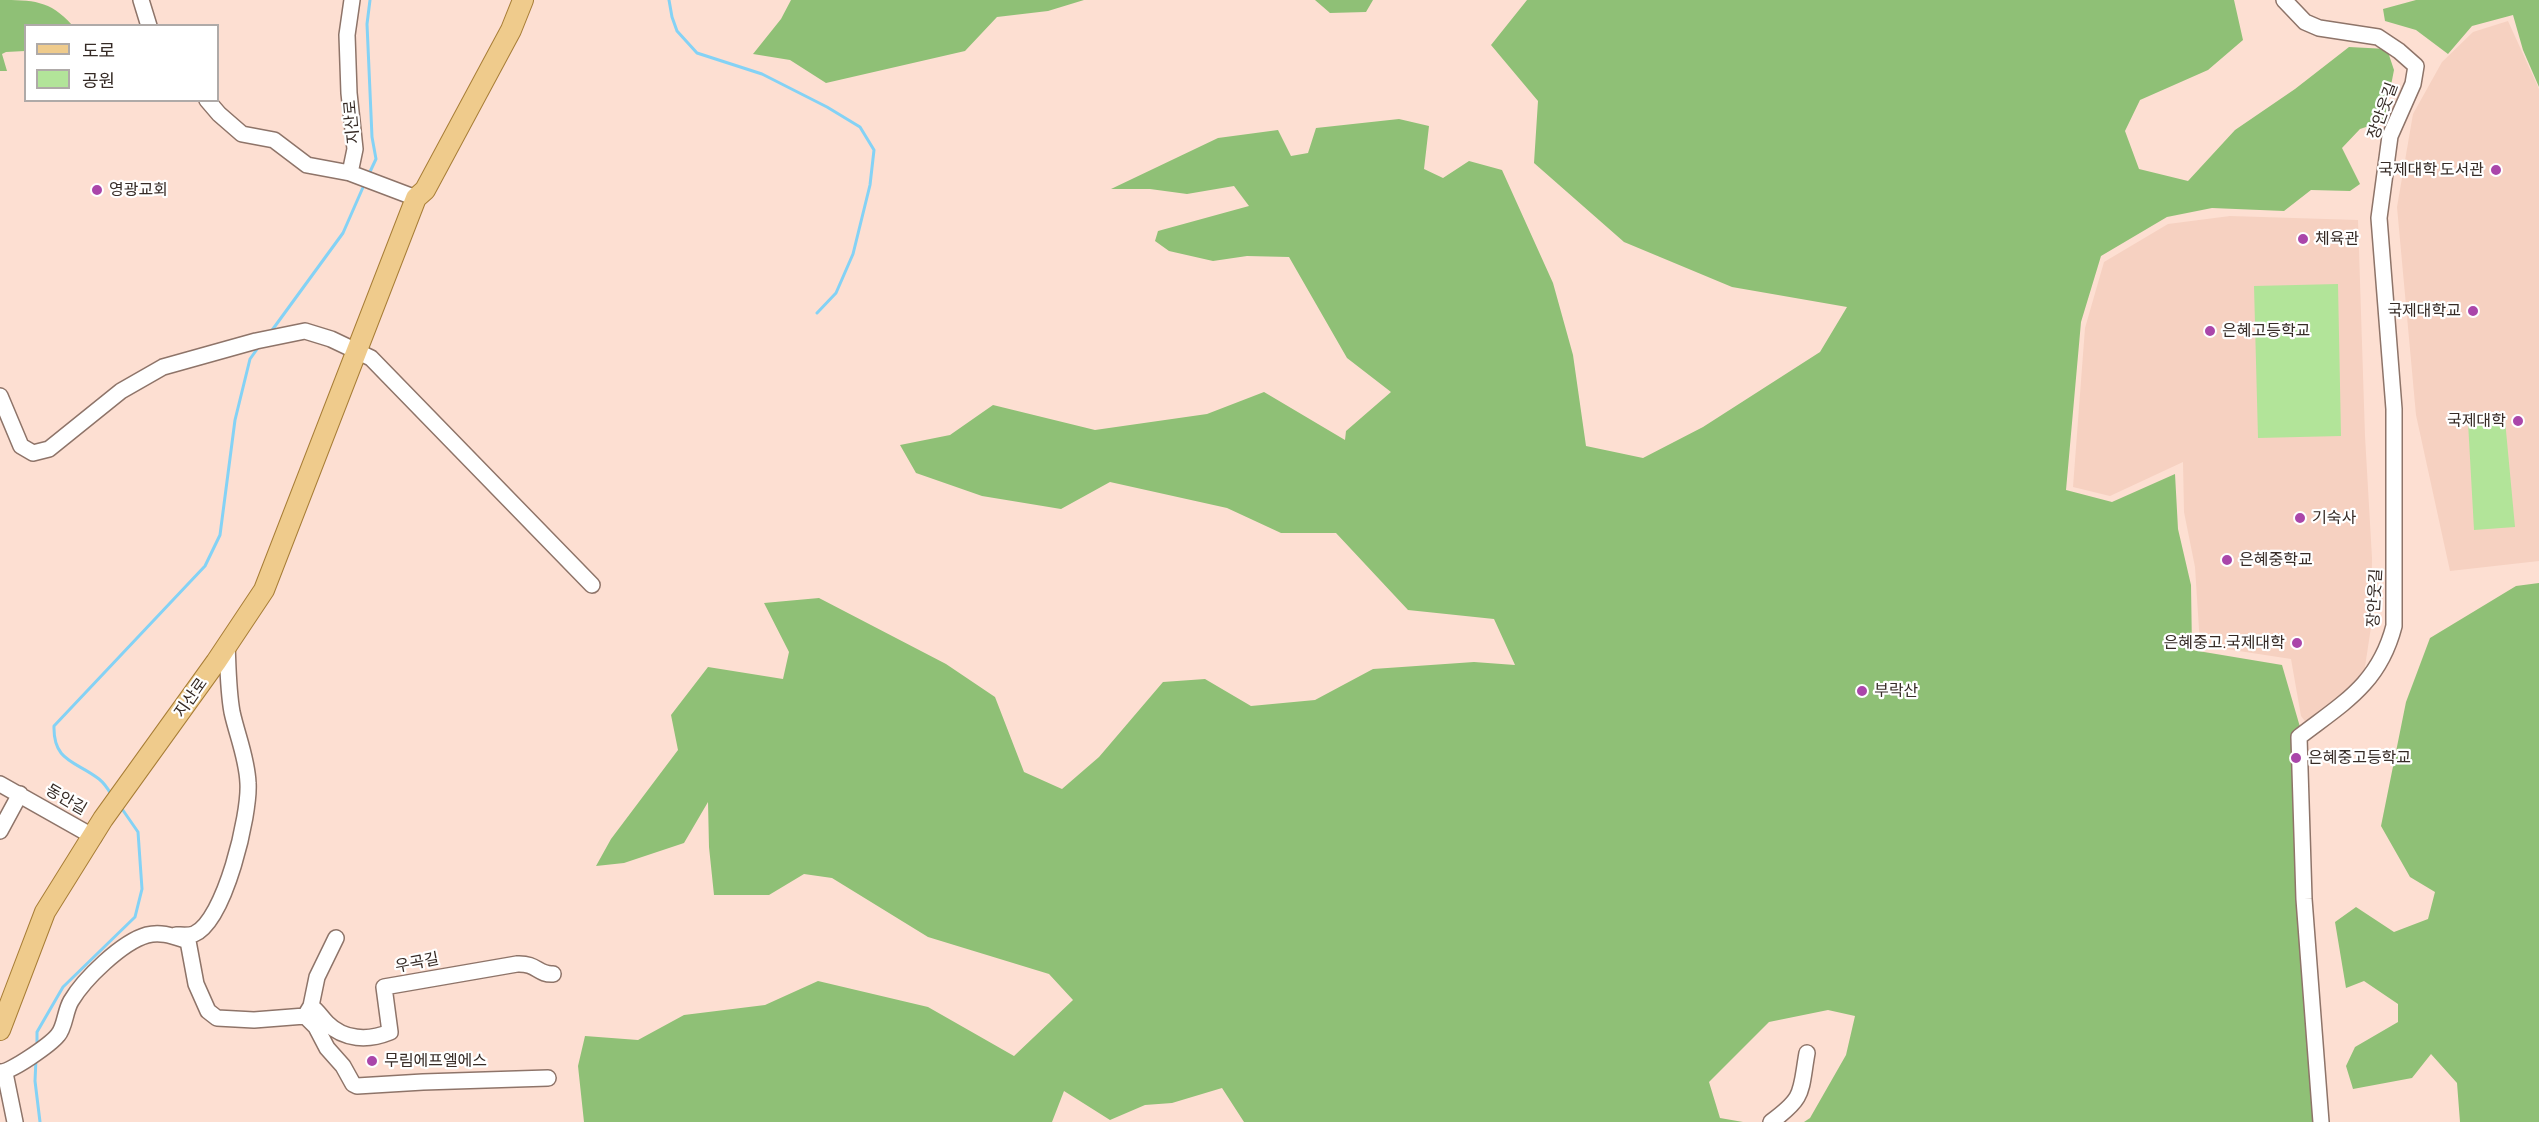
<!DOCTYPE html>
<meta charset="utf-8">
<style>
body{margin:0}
#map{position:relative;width:2539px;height:1122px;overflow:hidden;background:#fddfd2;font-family:"Alegreya Sans","Noto Sans KR",sans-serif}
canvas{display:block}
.legend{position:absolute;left:24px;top:24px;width:195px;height:78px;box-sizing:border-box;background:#fff;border:2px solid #afaaa8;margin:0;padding:8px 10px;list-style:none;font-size:18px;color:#362b26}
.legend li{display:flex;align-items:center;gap:12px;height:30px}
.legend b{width:30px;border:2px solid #afaaa8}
</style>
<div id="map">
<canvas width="2539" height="1122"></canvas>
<ul class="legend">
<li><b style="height:8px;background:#efcb8c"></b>도로</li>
<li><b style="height:16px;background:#b2e499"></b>공원</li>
</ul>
</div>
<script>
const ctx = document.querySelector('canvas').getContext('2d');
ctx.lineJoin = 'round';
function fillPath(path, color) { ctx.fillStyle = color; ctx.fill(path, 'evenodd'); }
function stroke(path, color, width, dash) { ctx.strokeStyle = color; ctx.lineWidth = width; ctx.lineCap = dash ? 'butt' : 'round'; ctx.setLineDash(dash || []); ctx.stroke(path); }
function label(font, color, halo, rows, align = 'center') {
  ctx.font = font + ' "Alegreya Sans","Noto Sans KR",sans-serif'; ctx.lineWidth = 4.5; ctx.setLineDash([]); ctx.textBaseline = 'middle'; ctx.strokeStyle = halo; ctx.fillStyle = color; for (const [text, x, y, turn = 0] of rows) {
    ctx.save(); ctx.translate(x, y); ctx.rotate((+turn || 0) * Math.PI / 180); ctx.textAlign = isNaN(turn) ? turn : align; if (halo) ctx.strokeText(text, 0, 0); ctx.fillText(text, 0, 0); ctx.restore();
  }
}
const built = new Path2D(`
 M2508 21 2539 89V561L2450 571 2416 415 2397 207 2413 114 2442 62 2473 32Z
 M2230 216 2358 220 2365 436 2372 558 2371 627 2363 680 2308 725 2301 716 2291 659 2200 645 2195 567 2184 512 2183 462 2110 496 2073 487 2085 328 2104 262 2168 224Z`);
const green = new Path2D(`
 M2338 284 2341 436 2258 438 2254 286Z
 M2505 420 2515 527 2474 530 2468 422Z`);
const forest = new Path2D(`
 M0 0C32 0 50 0 72 25L26 26 25 51 6 52 2 54 7 71H0Z
 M791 0H1084L1048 11 997 17 965 51 826 83 790 60 753 54 781 19Z
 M1315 0H1373L1366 12 1330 13Z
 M1527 0H2234L2243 40 2208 70 2140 100 2125 131 2139 169 2188 181 2235 130 2295 89 2349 47 2387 49 2394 70 2384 121 2360 129 2342 148 2360 184 2350 191 2311 190 2284 211 2212 208 2167 217 2101 256 2081 322 2066 490 2112 502 2175 474 2178 529 2191 585 2192 650 2282 665 2300 727 2306 898 2324 1122H1804L1810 1118 1846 1055 1855 1016 1828 1010 1769 1022 1709 1082 1720 1118 1743 1122H1244L1222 1088 1172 1103 1145 1105 1110 1120 1064 1091 1052 1122H584L578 1066 585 1036 638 1040 684 1015 765 1005 818 981 928 1007 1014 1056 1073 1000 1049 974 928 937 832 878 804 874 769 895H714L709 847 708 802 684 843 624 863 596 866 611 839 678 750 671 715 708 667 783 679 789 652 764 603 819 598 946 664 995 697 1024 772 1062 789 1099 757 1163 682 1205 679 1251 706 1315 700 1373 669 1474 662 1515 665 1494 619 1408 610 1336 533H1281L1227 508 1110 482 1061 509 982 496 916 473 900 445 950 435 993 405 1095 430 1207 414 1264 392 1345 440 1346 431 1391 392 1347 358 1289 257 1247 256 1213 261 1169 251 1155 241 1158 231 1249 206 1234 186 1187 194 1150 189H1111L1218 138 1278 130 1291 156 1308 153 1316 128 1399 119 1429 126 1424 169 1443 178 1469 161 1502 170 1553 283 1573 355 1586 446 1643 458 1703 427 1820 352 1847 307 1732 287 1624 242 1534 163 1538 101 1491 45Z
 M2416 0H2539V87L2523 50 2513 15 2472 26 2448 54 2416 30 2385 21 2383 9Z
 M2539 583V1122H2460L2457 1083 2431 1054 2412 1078 2353 1089 2346 1066 2355 1047 2398 1022V1004L2364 981 2346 988 2335 922 2356 907 2394 932 2428 919 2435 892 2410 877 2381 826 2406 702 2430 638 2516 586Z`);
const stream = new Path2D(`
 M669 0 672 17 677 31 697 53 762 74 827 107 860 127 874 150 870 185 853 254 836 293 817 313
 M368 176 376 159 372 137 367 24 370 0
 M270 333 343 233 364 185
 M111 794C108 789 104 783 99 779 76 761 53 762 54 726L205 566 220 535 235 420 250 359 260 345
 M37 1046V1032L63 987 135 917 142 889 138 832 120 806
 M36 1059 35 1081 40 1122`);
const minor = new Path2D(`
 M141 0 149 26
 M352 0 347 35 349 93 355 149 350 173 416 198
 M2284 0 2305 22 2319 28 2378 37 2399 51 2416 66 2413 84 2390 136 2379 218 2394 409V626C2379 684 2343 703 2299 737L2304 899 2321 1122
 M207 100 219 114 242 134 274 140 307 165 350 173
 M0 396 21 446 33 453 49 449 121 391 163 367 256 341 305 331 331 339 371 358 592 585
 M0 784 94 837
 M0 831 20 794
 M176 935C181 935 189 936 194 934 225 921 250 814 248 783 247 758 237 735 232 712 228 690 228 666 227 643
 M311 1006 317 977 336 938
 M305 1016 311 1006C318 1011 321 1017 327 1023 344 1040 368 1041 390 1032L384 987 517 964C537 963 538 975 553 974
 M0 1072C10 1073 51 1044 58 1035 65 1027 65 1011 71 1001 84 979 122 942 147 935 162 931 175 937 188 941L196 984 208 1011 217 1018 254 1020 305 1016 316 1027 327 1048 343 1066 353 1084 357 1086 423 1082 548 1078
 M5 1073 15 1122
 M1771 1122C1805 1097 1800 1093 1807 1053`);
const major = new Path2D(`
 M0 1030 45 912 103 819 216 662 264 590 416 198 425 190 511 30 523 0`);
const markers = [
 [2496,170,6,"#aa46aa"],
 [97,190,6,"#aa46aa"],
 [2303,239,6,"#aa46aa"],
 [2473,311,6,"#aa46aa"],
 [2210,331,6,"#aa46aa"],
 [2518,421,6,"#aa46aa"],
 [2300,518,6,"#aa46aa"],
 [2227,560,6,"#aa46aa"],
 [2297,643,6,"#aa46aa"],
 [1862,691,6,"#aa46aa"],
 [2296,758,6,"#aa46aa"],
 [372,1061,6,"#aa46aa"]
];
const streetNames = [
 ["장안웃길",2383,111,-70],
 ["지산로",352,122,-95],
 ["장안웃길",2375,598,-87],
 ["지산로",191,698,-55],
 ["동안길",66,800,30],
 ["우곡길",417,963,-11]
];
const poiNames = [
 ["국제대학 도서관",2484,170,"right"],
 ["영광교회",109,190],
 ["체육관",2315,239],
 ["국제대학교",2461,311,"right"],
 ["은혜고등학교",2222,331],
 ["국제대학",2506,421,"right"],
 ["기숙사",2312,518],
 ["은혜중학교",2239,560],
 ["은혜중고.국제대학",2285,643,"right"],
 ["부락산",1874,691],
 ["은혜중고등학교",2308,758],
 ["무림에프엘에스",384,1061]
];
fillPath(built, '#f6d1c1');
fillPath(green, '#b2e499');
fillPath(forest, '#8fc076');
stroke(stream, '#84d2f5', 3);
stroke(minor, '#8e7469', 18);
stroke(major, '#a77d36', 22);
stroke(minor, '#fff', 15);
stroke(major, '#efcb8c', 20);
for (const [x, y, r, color] of markers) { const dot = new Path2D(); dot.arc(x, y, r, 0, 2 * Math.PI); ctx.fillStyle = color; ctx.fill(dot); stroke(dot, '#fff', 2); }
label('16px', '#362b26', '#fff', streetNames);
label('16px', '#362b26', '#fff', poiNames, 'left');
</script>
